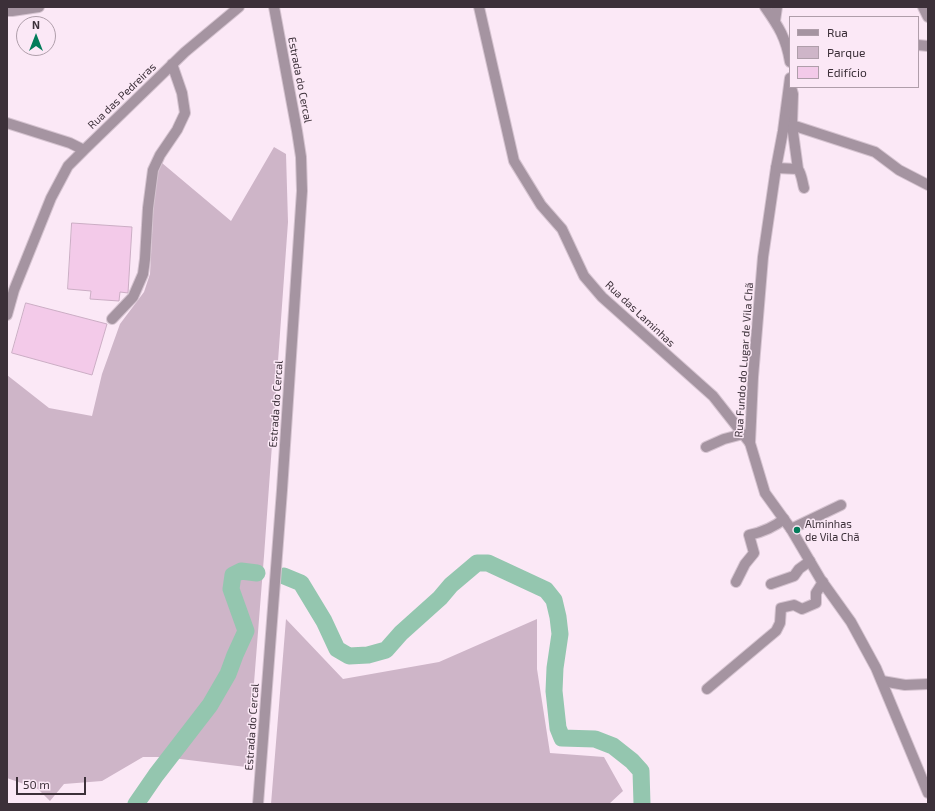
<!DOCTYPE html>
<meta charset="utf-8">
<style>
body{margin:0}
#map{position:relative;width:935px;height:811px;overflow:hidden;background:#fbe8f6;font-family:"Exo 2",sans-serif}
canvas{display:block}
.frame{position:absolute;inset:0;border:8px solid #3c3039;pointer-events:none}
.legend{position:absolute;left:789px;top:16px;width:130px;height:72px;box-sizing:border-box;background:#fbe8f6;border:1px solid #af9eaa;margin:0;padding:5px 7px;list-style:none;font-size:12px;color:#3c3039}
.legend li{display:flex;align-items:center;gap:8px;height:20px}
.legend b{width:20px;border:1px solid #af9eaa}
.north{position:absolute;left:16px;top:16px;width:40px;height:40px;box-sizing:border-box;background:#fbe8f6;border:1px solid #af9eaa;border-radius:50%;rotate:0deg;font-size:11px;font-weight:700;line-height:16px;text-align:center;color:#3c3039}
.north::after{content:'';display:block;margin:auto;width:14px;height:18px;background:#037c5a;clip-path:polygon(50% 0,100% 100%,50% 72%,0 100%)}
.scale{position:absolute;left:16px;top:777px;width:70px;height:18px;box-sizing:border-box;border:2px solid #3c3039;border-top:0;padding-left:5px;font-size:12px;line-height:14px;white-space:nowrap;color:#3c3039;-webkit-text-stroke:3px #fbe8f6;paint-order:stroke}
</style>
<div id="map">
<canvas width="935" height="811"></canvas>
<div class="frame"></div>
<ul class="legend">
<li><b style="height:5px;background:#a594a1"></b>Rua</li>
<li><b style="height:11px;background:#ceb5c8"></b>Parque</li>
<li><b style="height:11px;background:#f3cae9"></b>Edifício</li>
</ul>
<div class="north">N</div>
<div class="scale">50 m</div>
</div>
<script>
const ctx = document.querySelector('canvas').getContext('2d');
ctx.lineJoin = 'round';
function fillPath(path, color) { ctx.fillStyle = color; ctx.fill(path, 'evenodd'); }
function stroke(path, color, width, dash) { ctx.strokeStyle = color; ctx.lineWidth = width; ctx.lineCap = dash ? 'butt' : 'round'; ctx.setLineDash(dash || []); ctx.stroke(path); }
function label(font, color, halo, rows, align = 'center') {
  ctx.font = font + ' "Exo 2",sans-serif'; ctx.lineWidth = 3; ctx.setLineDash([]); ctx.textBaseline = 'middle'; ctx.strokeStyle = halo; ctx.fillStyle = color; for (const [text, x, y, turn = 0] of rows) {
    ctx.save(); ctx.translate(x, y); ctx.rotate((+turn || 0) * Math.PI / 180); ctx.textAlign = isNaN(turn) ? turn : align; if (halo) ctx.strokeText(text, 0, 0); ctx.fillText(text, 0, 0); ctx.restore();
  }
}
const green = new Path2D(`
 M274 147 286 154 288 222 264 556 251 721 246 767 164 757H143L102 781 64 784 50 801 38 789 7 778V375L49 408 92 416 102 374 120 324 144 292 150 274 155 176 162 163 231 221Z
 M286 619 343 679 439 662 537 619V669L550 753 604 757 623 791 609 804H271Z`);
const river = new Path2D(`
 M284 576 301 583 324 621 337 649 349 656 368 655 386 650 401 633 440 598 451 585 477 563H488L546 590 554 600 558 617 560 634 555 668 554 691 558 728 562 738 595 739 613 746 632 761 641 771 642 804
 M136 804 156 775 210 705 228 674 235 655 246 631 231 589 233 575 241 571 257 573`);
const building = new Path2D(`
 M72 223 132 227 128 293 120 292 119 301 90 299 91 291 68 289Z
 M26 303 107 324 92 375 12 353Z`);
const minor = new Path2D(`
 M479 7 514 161 541 205 562 229 584 276 602 297 713 396 750 443
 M923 7 928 17
 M7 11H12L39 7
 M775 21 777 7
 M918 45 928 46
 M791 87 793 94 792 125 875 152 899 170 928 185
 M7 123 70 143 84 150 185 52 239 7
 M776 168 798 169 792 125
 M798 169C802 175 802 181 804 188
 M7 315 14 290 51 198 68 166 84 150
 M112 319 133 297 143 274 145 259 148 208 153 170 160 155 177 130 185 113 182 93 172 64
 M706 447 724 439 743 434
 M791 529 841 505
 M736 582 745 564 754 553 749 535C763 532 773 528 784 519
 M771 584 794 576 799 569 810 561
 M882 681 905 685 928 684
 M707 689 776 631 780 623 781 608 794 605 802 609 816 603V593L823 582`);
const tertiary = new Path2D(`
 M765 7C779 27 786 38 790 62
 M790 78 783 131 776 168 763 257 753 377 750 443 765 493 791 529 821 580 851 622 876 668 928 793
 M258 804 282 490 302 191 301 157 297 131 274 7`);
const markers = [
 [797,530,4,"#037c5a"]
];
const streetNames = [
 ["Estrada do Cercal",300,80,79],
 ["Rua das Pedreiras",122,96,-44],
 ["Rua das Laminhas",640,314,43],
 ["Rua Fundo do Lugar de Vila Chã",744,360,-86],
 ["Estrada do Cercal",276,404,-86],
 ["Estrada do Cercal",252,727,-86]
];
const poiNames = [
 ["Alminhas",805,524],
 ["de Vila Chã",805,537]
];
fillPath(green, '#ceb5c8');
stroke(river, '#94c6af', 17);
fillPath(building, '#f3cae9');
stroke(building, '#cbadc4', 1);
stroke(minor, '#d5c3d0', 12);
stroke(tertiary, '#d5c3d0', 12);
stroke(minor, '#a594a1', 10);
stroke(tertiary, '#a594a1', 10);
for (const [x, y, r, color] of markers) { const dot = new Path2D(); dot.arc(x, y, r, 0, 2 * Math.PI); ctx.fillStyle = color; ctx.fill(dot); stroke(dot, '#fbe8f6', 1.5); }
label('11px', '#3c3039', '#fbe8f6', streetNames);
label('11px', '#3c3039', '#fbe8f6', poiNames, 'left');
</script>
